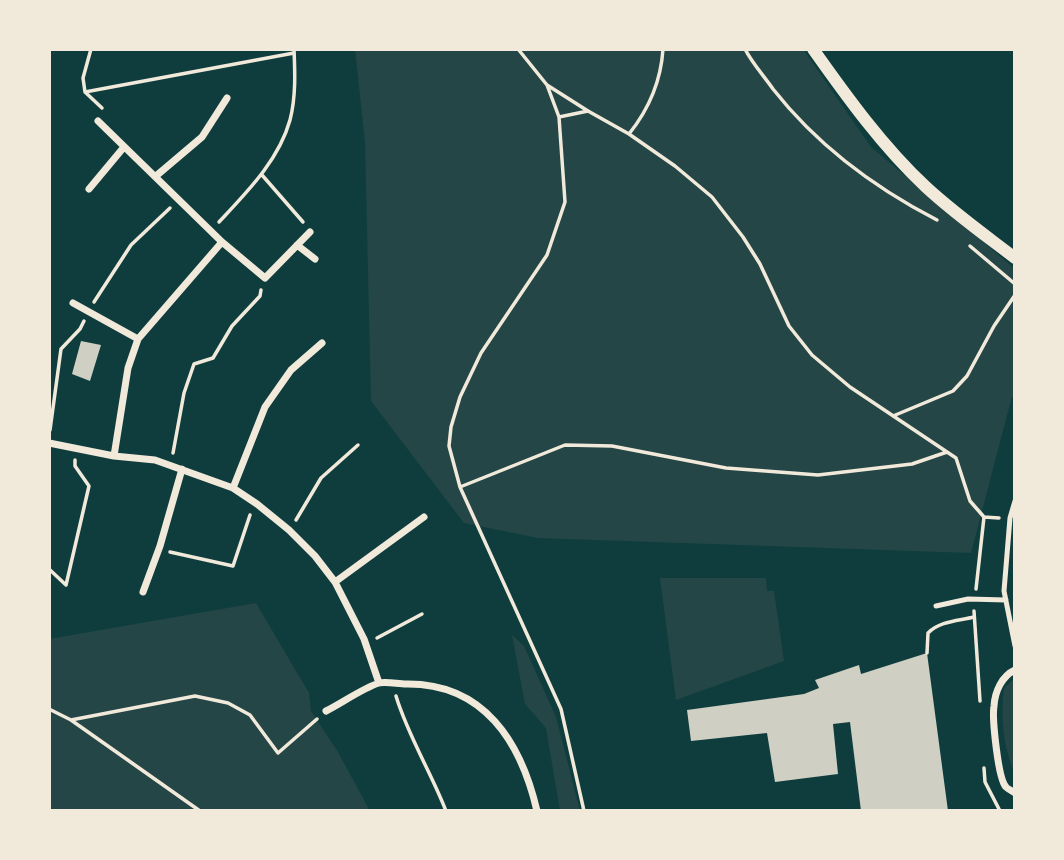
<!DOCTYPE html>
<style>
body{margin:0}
#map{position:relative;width:1064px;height:860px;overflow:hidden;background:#0f3d3e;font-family:Karla,sans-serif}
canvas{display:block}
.frame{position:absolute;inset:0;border:51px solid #f1e9da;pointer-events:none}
</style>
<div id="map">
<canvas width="1064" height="860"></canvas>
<div class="frame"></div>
</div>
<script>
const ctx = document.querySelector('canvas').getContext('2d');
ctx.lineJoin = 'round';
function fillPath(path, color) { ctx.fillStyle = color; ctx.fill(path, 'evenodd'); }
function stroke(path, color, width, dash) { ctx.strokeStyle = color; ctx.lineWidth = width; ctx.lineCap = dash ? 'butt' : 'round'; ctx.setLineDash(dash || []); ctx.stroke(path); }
const green = new Path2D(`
 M355 49H803L871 147 1015 269V392L1011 400 971 553 538 538 464 523 371 401 365 142Z
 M660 578H766L767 591H774L784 661 676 700Z
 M256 603 309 693 311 711 338 752 370 811H49V639Z
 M512 635 524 646 556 717 580 811H560L546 728 525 704Z
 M1015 678V774C1003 747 1000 716 1004 688Z`);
const building = new Path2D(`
 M81 341 101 345 90 381 72 374Z
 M927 653 948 811H861L850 722 833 724 838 774 775 782 767 733 691 741 687 710 804 694 819 688 815 680 859 665 861 674Z`);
const path = new Path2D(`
 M518 49 547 85 588 111 629 134 675 166 712 197 743 237 760 264 789 326 812 355 850 387 956 458 970 501 984 517 999 518
 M745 49C752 63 764 76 773 89 817 145 873 187 937 220
 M547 85 559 117 565 202 547 255 481 353 460 397 451 427 449 446 460 487 561 709 584 811
 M85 92 83 78 91 49
 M102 108 85 92 294 53
 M559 117 588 111
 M629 134C649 109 661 81 663 49
 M262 175 303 222
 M219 222C247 192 279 160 290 120 296 97 295 72 294 49
 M970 246 1015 284
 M94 302 131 245 170 208
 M893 416 953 391 967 376 994 326 1015 295
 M50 430 61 349 80 329 84 321
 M173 453 184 393 194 364 213 358 232 326 260 296 261 290
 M460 487 565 445 612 446 726 468 818 475 912 464 947 452
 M296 520 321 478 358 445
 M170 552 233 566 250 515
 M49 569 66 585 89 486 75 466V460
 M976 589 984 517
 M974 611 980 701
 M377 638 422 614
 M927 653 928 633C940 621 958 621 974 617
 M396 696C408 736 431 772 446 811
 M49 709 71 720 200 811
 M71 720 195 696 228 703 250 715 278 753 317 719
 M984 768 985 782 1000 811`);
const service = new Path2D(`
 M1015 501 1010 518 1004 591 1015 646
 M936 606 968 599 1006 600`);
const minor = new Path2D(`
 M98 121 222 242 265 278 310 232
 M156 176 202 137 227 98
 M89 189 124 147
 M297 245 315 259
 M73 303 138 339
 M49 443 114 456 155 460 233 488 257 504 289 530 315 556 335 582 364 639 379 683
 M114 456 128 368 138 339 222 242
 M233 488 265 407 291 370 322 343
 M335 582 424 517
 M143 592 160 546 182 469
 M1015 670C1002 676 995 691 994 706 992 718 998 779 1006 787 1006 788 1014 792 1015 793
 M326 711C340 704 365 687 379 683 386 681 398 684 406 684 484 683 521 742 537 811`);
const tertiary = new Path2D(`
 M813 49C847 97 883 147 926 187 954 213 985 235 1015 258`);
fillPath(green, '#244646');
fillPath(building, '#cfcfc3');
stroke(path, '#f1e9da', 3.5);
stroke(service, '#f1e9da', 5);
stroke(minor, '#f1e9da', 7);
stroke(tertiary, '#f1e9da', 12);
</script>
